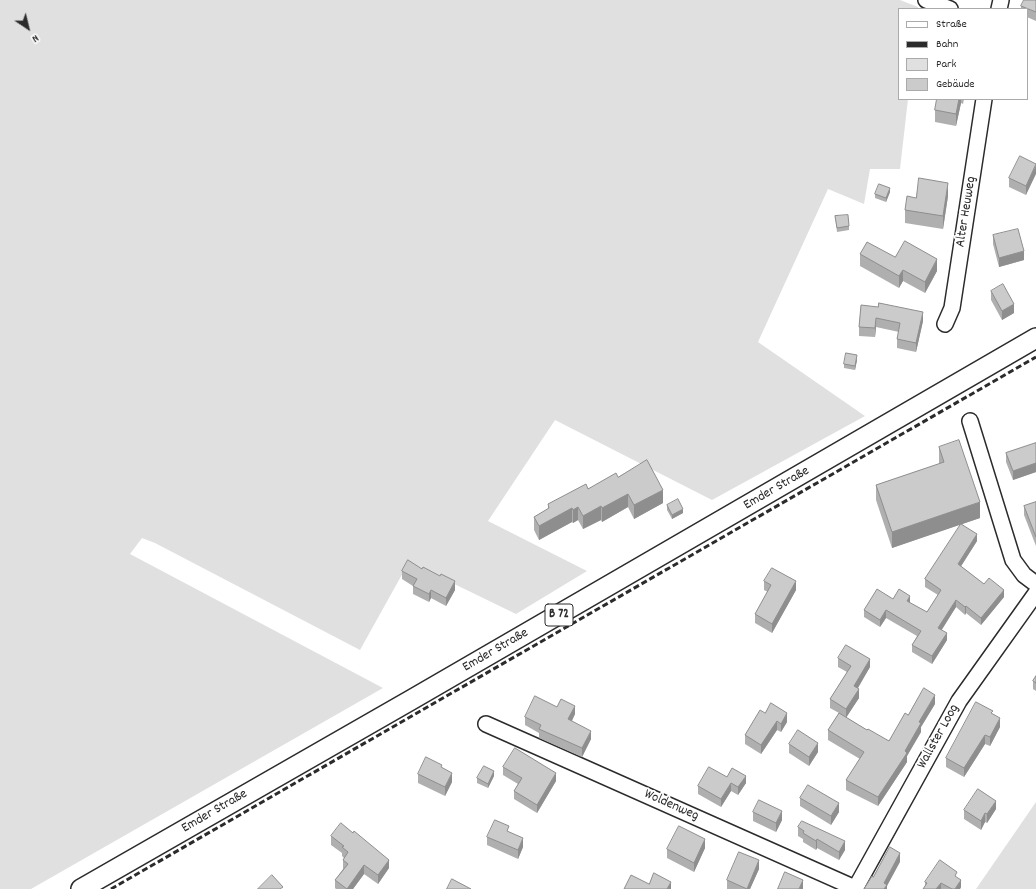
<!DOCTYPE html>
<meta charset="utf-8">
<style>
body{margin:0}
#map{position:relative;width:1036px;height:889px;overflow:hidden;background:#fff;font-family:Dekko,sans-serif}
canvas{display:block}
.legend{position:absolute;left:898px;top:8px;width:130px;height:92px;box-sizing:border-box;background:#fff;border:1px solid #aaa;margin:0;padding:5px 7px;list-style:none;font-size:12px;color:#2b2b2b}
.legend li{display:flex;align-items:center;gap:8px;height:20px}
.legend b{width:20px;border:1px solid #aaa}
.north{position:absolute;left:8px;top:8px;width:40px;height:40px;-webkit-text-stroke:3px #fff;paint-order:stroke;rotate:145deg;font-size:11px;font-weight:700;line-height:16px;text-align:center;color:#2b2b2b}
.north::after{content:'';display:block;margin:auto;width:14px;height:18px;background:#2b2b2b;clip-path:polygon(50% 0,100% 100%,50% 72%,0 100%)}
</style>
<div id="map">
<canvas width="1036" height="889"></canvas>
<ul class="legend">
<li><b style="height:5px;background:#fff"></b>Straße</li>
<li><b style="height:5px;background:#2b2b2b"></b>Bahn</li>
<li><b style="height:11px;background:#e0e0e0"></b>Park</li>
<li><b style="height:11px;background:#cbcbcb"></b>Gebäude</li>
</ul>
<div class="north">N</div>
</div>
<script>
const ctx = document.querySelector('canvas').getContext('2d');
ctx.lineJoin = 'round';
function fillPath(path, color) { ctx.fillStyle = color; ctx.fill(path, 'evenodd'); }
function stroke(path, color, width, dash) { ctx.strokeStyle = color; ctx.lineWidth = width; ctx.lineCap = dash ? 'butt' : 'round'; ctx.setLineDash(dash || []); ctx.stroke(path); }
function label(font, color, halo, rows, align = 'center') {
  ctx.font = font + ' Dekko,sans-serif'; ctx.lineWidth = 3.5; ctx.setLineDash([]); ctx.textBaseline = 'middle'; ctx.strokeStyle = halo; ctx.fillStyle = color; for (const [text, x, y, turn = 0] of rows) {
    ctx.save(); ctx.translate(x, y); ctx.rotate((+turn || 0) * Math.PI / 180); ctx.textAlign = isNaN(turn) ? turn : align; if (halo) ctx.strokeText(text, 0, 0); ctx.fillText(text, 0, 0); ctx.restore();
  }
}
const green = new Path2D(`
 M0 0H900L918 7V9H899V99H908L900 169H870L864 204 828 189 758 342 865 416 712 500 555 420 488 521 587 571 516 614 409 562 360 650 155 543 142 538 130 554 383 688 31 889H0Z
 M1036 802V889H976Z`);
const minor = new Path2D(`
 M926 0 950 9
 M999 9 1001 0
 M945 324 952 308 984 99
 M970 421 1013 560 1024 575 1036 584
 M486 724 855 888
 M855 889 959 701 1036 593`);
const major = new Path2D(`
 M81 889 411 700 1036 338`);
const rail = new Path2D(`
 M111 889 1036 357`);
const wall = new Path2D(`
 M1036 0V21L1027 17V9H1021V6Z
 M937 99H964L963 104 961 103 956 126 935 122V110Z
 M1036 164 1026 195 1009 187V178Z
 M890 192 886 202 875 198V194Z
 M948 196 943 229 905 223V210Z
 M835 216 849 226V230L837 232Z
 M993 235 1024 260 999 267 993 244Z
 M860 254 895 257 937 271 925 293 903 281 899 288 860 266Z
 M991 291 1014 313 1002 320 991 300Z
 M861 305 923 321 916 352 897 348V339L899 332 876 327 875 337 859 336V327Z
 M857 360 855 370 844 368V364Z
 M1036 443V472L1013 480 1006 462V453Z
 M939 447 980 518 962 524 977 541 961 566 984 584 1004 597 981 625 966 613 965 615 956 607 941 630 947 640 932 664 912 652V645L917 636 886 618 880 627 864 617V610L893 599 910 603 927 612 938 595 925 587V579L961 524 892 548 876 500V485L939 464Z
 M618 477 663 503 634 519 628 507 602 522 601 520 583 529 578 520 573 523 572 522 539 540 534 530V517L548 509V504Z
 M1036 502V546L1024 515V506Z
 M667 505 683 513 672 519 667 510Z
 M402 571 455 590 446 606 431 598 429 602 413 594V586L402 579Z
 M764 581 796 590 772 633 755 623V614L768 592 764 590Z
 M838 658 870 667 857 688 859 698 846 717 867 730 889 741 908 715 935 704 921 727V732L907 756V762L878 806 846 790V780L860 759 828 740V730L839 713 830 708V699L847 672 838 667Z
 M1036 676V691L1033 689V681Z
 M557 707 575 714 572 721 591 739 582 757 539 738V733L525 725V717Z
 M765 713 787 722 781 732 777 730 761 754 745 744V735Z
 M993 714 1000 727 990 746 985 744 964 777 946 767V758Z
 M789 744 818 752 809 766 789 753Z
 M503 767 556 781 537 813 514 799V791L518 784 503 775Z
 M442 768 452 782 445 796 418 783V774Z
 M494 776 488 788 477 783V778Z
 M727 777 746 783 738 795 731 791 721 807 698 794V786Z
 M800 798 839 812 831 825 800 806Z
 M996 809 987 823 985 822 981 830 964 819V810Z
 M753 812 782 820 776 832 753 821Z
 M798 827 845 850 839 860 817 848 816 850 803 842V839L798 836Z
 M331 836 389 868 378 884 364 874 353 889H336L335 888V880L343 869V860L344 858 342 856V853L331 845Z
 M487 837 523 847 518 859 487 845Z
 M705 848 694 872 667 858V849Z
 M759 869 750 889H727V880Z
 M957 878 961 887 960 889H923L925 886V882Z`);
const shadedWall = new Path2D(`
 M959 99H961V103L956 126V114Z
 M1036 165V174L1026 195V186Z
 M948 183V196L943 229V216Z
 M890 188V192L886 202V198Z
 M1024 251V260L999 267V258Z
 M937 259V271L925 293V282Z
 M903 270V281L899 288V276Z
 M1014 304V313L1002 320V311Z
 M923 312V321L916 352V343Z
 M876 318V327L875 337V328Z
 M857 355V360L855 370V366Z
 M1036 463V472L1013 480V471Z
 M663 490V503L634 519V505Z
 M628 494V507L602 522V508Z
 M980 502V518L892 548V532Z
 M601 506V520L583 529V516Z
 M578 507V520L573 523V510Z
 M572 508V522L539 540V526Z
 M683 509V513L672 519V515Z
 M977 534V541L958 571V564Z
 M455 581V590L446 606V598Z
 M796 581V590L772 633V624Z
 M431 590V598L429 602V594Z
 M1004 590V597L981 625V618Z
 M910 596V603L907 601Z
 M956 600V607L938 636V628Z
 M966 606V613L965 615V607Z
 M886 610V618L880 627V620Z
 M947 633V640L932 664V656Z
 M870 659V667L854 695V686Z
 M859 689V698L846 718V709Z
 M935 695V704L921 727V732L907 756V762L878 806V797L905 751 919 722Z
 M575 706V714L568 728V719Z
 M787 713V722L781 732V724Z
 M1000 718V727L990 746V737Z
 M777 721V730L761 754V745Z
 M591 731V739L582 757V748Z
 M985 735V744L964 777V768Z
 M818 743V752L809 766V757Z
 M494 771V776L488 788V784Z
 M452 773V782L445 796V787Z
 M556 773V781L537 813V805Z
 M746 776V783L738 795V787Z
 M731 783V791L721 807V799Z
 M996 801V809L987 823V814Z
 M839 803V812L831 825V816Z
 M782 811V820L776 832V823Z
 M985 813V822L981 830V821Z
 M523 838V847L518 859V850Z
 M705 839V848L694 872V863Z
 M817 839V848L816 850V841Z
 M845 841V850L839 860V852Z
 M900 853V862L887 886V889H884V883Z
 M389 860V868L378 884V875Z
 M759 860V869L750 889H747Z
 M364 865V874L353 889H347Z
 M803 880V889H799Z
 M961 880V887L960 889H955Z
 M671 882V889H667Z
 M941 883V889H936Z`);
const building = new Path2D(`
 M1024 0H1036V12L1021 6Z
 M937 99H959L956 114 935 110Z
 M1020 156 1036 164 1026 186 1009 178Z
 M919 178 948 183 943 216 905 210 907 196 916 198Z
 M879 184 890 188 886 198 875 194Z
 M848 215 849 226 837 228 835 216Z
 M1018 229 1024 251 999 258 993 235Z
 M905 241 937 259 925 282 903 270 899 276 860 254 867 242 895 257Z
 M1003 284 1014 304 1002 311 991 291Z
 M879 303 923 312 916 343 897 339 900 323 876 318 875 328 859 327 861 305 878 307Z
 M846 353 857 355 855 366 844 364Z
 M959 440 980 502 892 532 876 485 944 462 939 447Z
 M1036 443V463L1013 471 1006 453Z
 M647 460 663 490 634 505 628 494 602 508 601 506 583 516 578 507 573 510 572 508 539 526 534 517 549 508 548 504 586 484 588 489 616 473 618 477Z
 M678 499 683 509 672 515 667 505Z
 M1036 502V537L1024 506Z
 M961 524 977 534 958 564 984 584 989 578 1004 590 981 618 966 606 965 607 956 600 938 628 947 633 932 656 912 645 921 631 886 610 880 620 864 610 877 589 893 599 899 589 910 596 907 601 927 612 941 590 925 579Z
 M408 560 422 569 423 567 440 576 441 574 455 581 446 598 431 590 429 594 413 586 417 579 402 571Z
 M772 568 796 581 772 624 755 614 771 585 764 581Z
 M846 645 870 659 854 686 859 689 846 709 830 699 851 666 838 658Z
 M1036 676V683L1033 681Z
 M924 688 935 695 919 722 921 723 905 751 907 753 878 797 846 780 864 752 828 730 839 713 867 730 868 729 889 741 905 713 908 715Z
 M535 696 557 707 561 699 575 706 568 719 591 731 582 748 539 729 541 725 525 717Z
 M976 702 993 711 991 713 1000 718 990 737 985 735 964 768 946 758Z
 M771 703 787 713 781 724 777 721 761 745 745 735 760 710 765 713Z
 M798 730 818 743 809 757 789 744Z
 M515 748 556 773 537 805 514 791 522 778 503 767Z
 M426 757 442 765 441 767 452 773 445 787 418 774Z
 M484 766 494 771 488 784 477 778Z
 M709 767 727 777 732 768 746 776 738 787 731 783 721 799 698 786Z
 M808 785 839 803 831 816 800 798Z
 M978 789 996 801 987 814 985 813 981 821 964 810Z
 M759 800 782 811 776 823 753 812Z
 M495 820 509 826 507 831 523 838 518 850 487 837Z
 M802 821 845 841 839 852 817 839 816 841 803 833 804 831 798 827Z
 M341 823 353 833 354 831 389 860 378 875 364 865 347 889 335 880 348 864 343 860 348 852 342 847 344 846 331 836Z
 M679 826 705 839 694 863 667 849Z
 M890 847 900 853 884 883 887 885 884 889H864L872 876 873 877Z
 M739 852 759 860 747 889 727 880Z
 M940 860 957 872 955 876 961 880 955 889H952L941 883 936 889H923L927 883 925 882Z
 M785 872 803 880 799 889H778Z
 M654 873 671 882 667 889H624L631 875 649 884Z
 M272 875 283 887 280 889H258Z
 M452 879 471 889H447Z`);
const shields = [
 [559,615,28]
];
const shieldNames = [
 ["B 72",559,615]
];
const streetNames = [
 ["Alter Heuweg",967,212,-81],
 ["Emder Straße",777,489,-30],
 ["Emder Straße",496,651,-30],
 ["Wallster Loog",939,737,-61],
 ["Woldenweg",671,806,24],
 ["Emder Straße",215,812,-30]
];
fillPath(green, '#e0e0e0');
stroke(minor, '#2b2b2b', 18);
stroke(major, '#2b2b2b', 22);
stroke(minor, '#fff', 15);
stroke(major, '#fff', 19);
stroke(rail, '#2b2b2b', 3, [6, 3]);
fillPath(wall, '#afafaf');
fillPath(shadedWall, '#8e8e8e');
fillPath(building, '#cbcbcb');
stroke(building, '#8e8e8e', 1);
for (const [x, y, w] of shields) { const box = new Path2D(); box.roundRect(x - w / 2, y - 11, w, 22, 3); ctx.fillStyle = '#fff'; ctx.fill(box); stroke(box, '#2b2b2b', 1); }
label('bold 13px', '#2b2b2b', null, shieldNames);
label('14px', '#2b2b2b', '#fff', streetNames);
</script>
